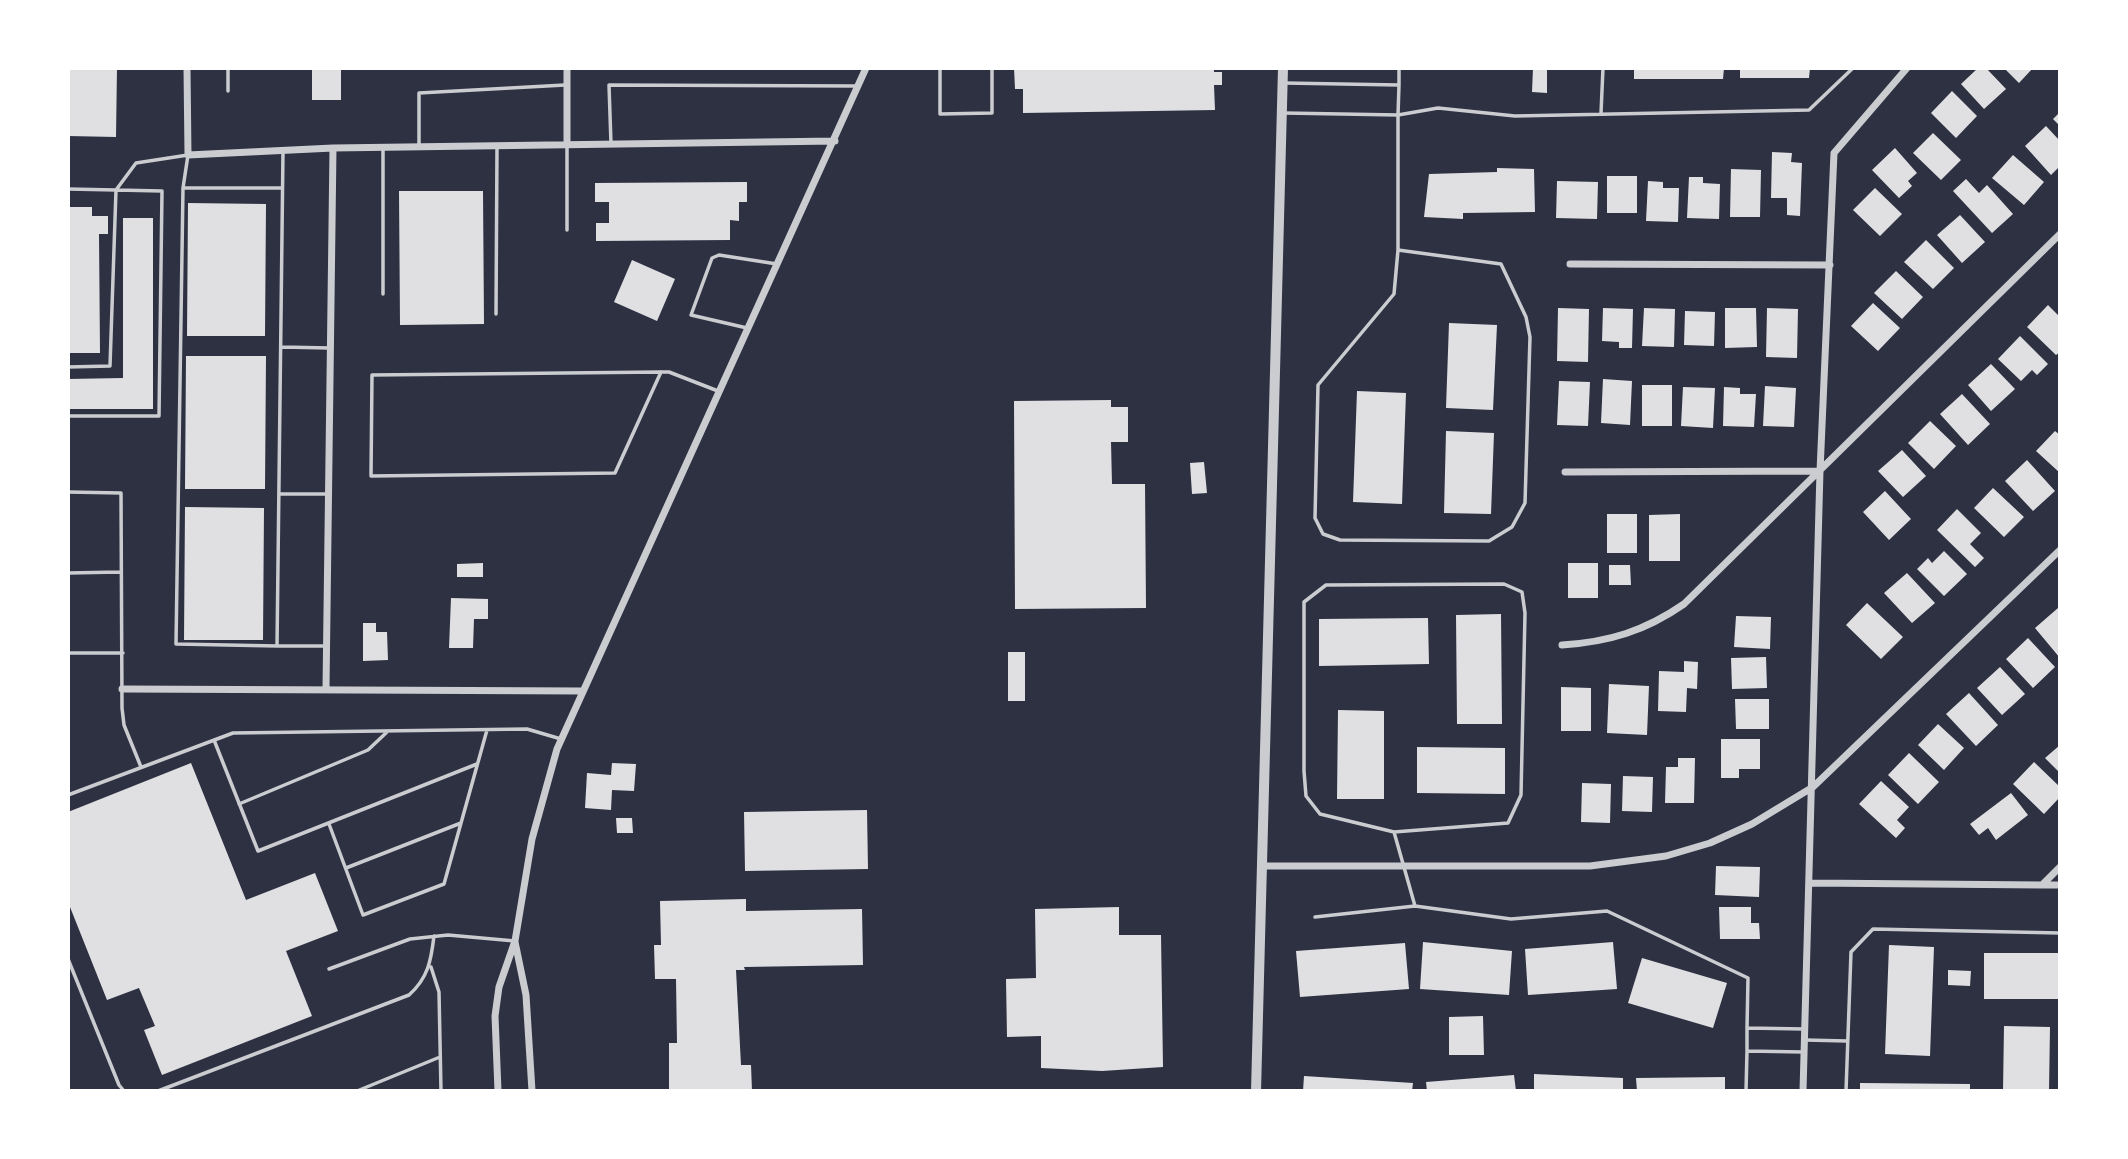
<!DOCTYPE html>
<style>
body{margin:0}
#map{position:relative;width:2128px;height:1159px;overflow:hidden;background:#2d3142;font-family:Poppins,sans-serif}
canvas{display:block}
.frame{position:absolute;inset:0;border:70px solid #fff;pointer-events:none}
</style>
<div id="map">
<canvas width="2128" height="1159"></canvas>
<div class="frame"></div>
</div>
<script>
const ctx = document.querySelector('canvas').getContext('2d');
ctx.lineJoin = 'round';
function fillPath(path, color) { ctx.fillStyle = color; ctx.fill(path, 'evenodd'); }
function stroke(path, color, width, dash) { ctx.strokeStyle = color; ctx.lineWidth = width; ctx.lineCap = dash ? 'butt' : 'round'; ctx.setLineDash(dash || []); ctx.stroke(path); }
const building = new Path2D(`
 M68 68H117L116 137 68 136Z
 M312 68H341V100H312Z
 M1014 68H1214V72H1222V85H1214L1215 110 1023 113V89H1015Z
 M1533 68H1547V93L1532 92Z
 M1634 68H1724L1723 79H1634Z
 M1740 68H1810L1809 78H1740Z
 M1978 68H1986L2006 89 1984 109 1961 84Z
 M2004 68H2033L2019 83Z
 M1952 91 1977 116 1956 138 1931 113Z
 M2060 112V126L2053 119Z
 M2046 126 2060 141V166L2051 175 2025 146Z
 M1933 133 1961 160 1941 180 1913 153Z
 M1895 148 1917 173 1908 181 1912 186 1899 198 1872 170Z
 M1772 152 1792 153 1791 162 1802 163 1800 216 1787 215V198H1771Z
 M2013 155 2044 182 2024 205 1992 178Z
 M1497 168 1534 169 1535 212 1463 213V219L1424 217 1429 174 1497 172Z
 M1731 169 1761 170 1760 217H1730Z
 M1607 176H1637V213H1607Z
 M1689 177H1703V183L1720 184 1719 219 1687 218Z
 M1966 179 1979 193 1987 185 2013 214 1992 233 1953 191Z
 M1557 181 1598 182 1597 219 1556 218Z
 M1648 181 1663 182V188H1679L1678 222 1646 221Z
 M747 182V202H739V221L730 220V240L596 241V223H609V202H595V183Z
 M1875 188 1902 214 1880 236 1853 210Z
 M399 191H483L484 324 400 325Z
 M188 203 266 204 265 336H187Z
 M68 207H92V216H108V234H99L100 353H68Z
 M1960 215 1985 242 1962 263 1937 235Z
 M123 218H153V409H68V379L123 378Z
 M1926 240 1954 268 1933 289 1904 262Z
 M632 260 675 279 657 321 614 302Z
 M1896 271 1923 297 1902 319 1874 293Z
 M1873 303 1900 328 1878 351 1851 326Z
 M2048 305 2060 317V352L2056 355 2027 327Z
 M1558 308 1589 309 1588 362 1557 361Z
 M1603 308 1633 309 1632 348H1619V342L1602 341Z
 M1644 308 1675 309 1674 347 1642 346Z
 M1725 308H1756L1757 347 1725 348Z
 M1767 308 1798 309 1797 358 1766 357Z
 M1685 311 1715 312 1714 346 1684 345Z
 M1449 323 1497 325 1493 410 1446 408Z
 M2020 336 2048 364 2037 375 2032 370 2021 381 1998 359Z
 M186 356H266L265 489H185Z
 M1991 364 2015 389 1991 411 1968 385Z
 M1603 379 1632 381 1630 425 1601 423Z
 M1559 381 1590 382 1588 426 1557 425Z
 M1642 385H1672V426H1642Z
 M1765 386 1796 388 1794 427 1763 426Z
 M1683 387 1715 388 1713 428 1681 426Z
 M1724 387 1740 388V394H1756L1754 427 1723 426Z
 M1357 391 1406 393 1402 504 1353 502Z
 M1962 394 1990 424 1968 445 1940 414Z
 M1111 400V407H1128V442H1111L1112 484H1145L1146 608 1015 609 1014 401Z
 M1930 421 1956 446 1934 469 1908 443Z
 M1446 431 1494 433 1491 514 1444 513Z
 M2055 431 2060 435V473L2036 451Z
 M1902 450 1926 476 1903 497 1878 471Z
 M2027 460 2055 491 2033 511 2005 481Z
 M1204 462 1207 493 1192 494 1190 463Z
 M1993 488 2024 517 2004 537 1974 508Z
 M1885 491 1911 519 1889 540 1863 512Z
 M185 507 264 508 263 640H184Z
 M1957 509 1981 533 1970 544 1984 558 1975 567 1937 530Z
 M1607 514H1637V553H1607Z
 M1680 514V561H1649V515Z
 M1944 551 1967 574 1944 596 1917 569 1928 558 1932 563Z
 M483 563V577H457V564Z
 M1568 563H1598V598H1568Z
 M1609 565H1630L1631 585H1609Z
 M1907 573 1935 603 1912 623 1884 593Z
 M451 598 488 599V619H474L473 648H449Z
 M1867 603 1903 637 1881 659 1846 625Z
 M2058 608 2060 610V658L2035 628Z
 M1501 614 1502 724H1457L1456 615Z
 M1736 616 1771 617 1770 649 1734 647Z
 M1428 618 1429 664 1319 666V619Z
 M363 623H376V632H387L388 660 363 661Z
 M2028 638 2055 667 2033 688 2006 659Z
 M1008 652H1025V701H1008Z
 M1766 657 1767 688 1732 689 1731 658Z
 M1684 661 1698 662 1697 689 1687 688 1686 712 1658 711 1659 671 1684 672Z
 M2000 667 2025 694 2002 715 1977 688Z
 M1609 684 1649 686 1647 735 1607 733Z
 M1561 687 1591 688V731H1561Z
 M1969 693 1998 725 1976 746 1946 714Z
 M1735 699H1769V729H1736Z
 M1338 710 1384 711V799H1337Z
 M1938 724 1964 748 1944 770 1918 745Z
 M1721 739H1760V769H1739V778H1721Z
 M2060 745V773L2045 758Z
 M1417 747 1505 748V794L1417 793Z
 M1909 753 1939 782 1918 804 1888 775Z
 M1678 758H1695L1694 803H1665L1666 767H1678Z
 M2034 762 2060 787V797L2044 814 2013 784Z
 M191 763 246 900 315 873 338 931 286 951 312 1016 162 1075 144 1030 155 1026 139 988 107 1000 68 902V812Z
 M612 763 636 764 634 791 612 790 611 810 585 808 587 773 611 775Z
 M1623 776 1653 777 1652 812 1622 811Z
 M1881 781 1909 807 1897 820 1905 828 1896 838 1859 804Z
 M1582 783 1611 784 1610 823 1581 822Z
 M2011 793 2028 815 1996 840 1988 828 1979 835 1970 824Z
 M867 810 868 869 745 871 744 812Z
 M616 818H632L633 833H617Z
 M1716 866 1760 867 1759 897 1715 895Z
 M746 899V911L862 909 863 965 744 967 745 970H736L741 1065H751L752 1091H669V1043H677L676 979H655L654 945H661L660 901Z
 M1119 907V935H1161L1163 1067 1102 1071 1041 1068V1036L1007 1037 1006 979 1036 978 1035 909Z
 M1719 907H1751V923H1759L1760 939H1720Z
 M1423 942 1512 951 1509 995 1420 989Z
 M1613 942 1617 989 1528 995 1525 949Z
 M1405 943 1409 989 1300 997 1296 951Z
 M1889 945 1934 947 1930 1056 1885 1054Z
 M1984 953H2060V999H1984Z
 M1642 958 1727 983 1713 1028 1628 1003Z
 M1948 970 1971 971 1970 986 1948 985Z
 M1483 1016 1484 1055H1449V1017Z
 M2004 1026 2050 1027 2049 1091H2003Z
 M1534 1074 1623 1078V1091H1534Z
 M1514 1075 1516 1091H1427L1426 1082Z
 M1304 1076 1413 1083 1412 1091H1303Z
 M1725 1077V1091H1637L1636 1078Z
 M1860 1083 1970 1084V1091H1860Z`);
const service = new Path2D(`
 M228 68V91
 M940 68V114L992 113V68
 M1284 83 1399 85 1398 115 1284 113
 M1399 85V68
 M1601 113 1603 68
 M611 144 609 85 856 86
 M419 146V93L565 85
 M283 152 277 646H325
 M183 188H282
 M68 189 116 190 136 163 188 155 183 188 176 644 277 646
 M567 230V147
 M1398 250 1501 264 1526 317 1530 337 1525 503 1512 527 1489 541 1340 540 1323 534 1315 518 1318 385 1394 294 1398 250V115L1438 108 1515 116 1809 110 1853 68
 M383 294V149
 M496 314 497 147
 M747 328 691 315 712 258 719 255 777 264
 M281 347 330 348
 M68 367 110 366 116 190 162 191 159 416H68
 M661 372 615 473 371 476 372 375 661 372H669L718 391
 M68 492 121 493 122 708 124 725 141 767
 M279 494H328
 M68 573 120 572
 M1504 584 1522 592 1525 613 1521 795 1508 823 1394 832 1320 814 1306 796 1304 771V602L1326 585Z
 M68 653H123
 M214 740 258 851 477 764
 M68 795 233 733 527 729 561 739
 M239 804 368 750 387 732
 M329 824 363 915 444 884 487 730
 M1394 832 1415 906
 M346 868 461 823
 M1315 917 1415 906 1511 919 1607 911 1748 978 1747 1028
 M68 959 119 1085 124 1091
 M431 967 439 992 441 1091
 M329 969 410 939 448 935 515 941
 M1805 1040 1847 1041
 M1803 1052 1747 1051V1028L1804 1029
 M158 1091 409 995C428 978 431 961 434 936
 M357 1091 440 1057
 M1746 1091 1747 1051
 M1846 1091 1851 952 1873 929 2060 933`);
const minor = new Path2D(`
 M187 68 188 155 333 148 835 141
 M567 68V144
 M1570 264 1830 265
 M1565 472 1819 471
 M1562 645C1609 642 1645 631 1684 604L2060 234
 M326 688 333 148
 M122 689 583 691
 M1262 866H1590L1666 856 1710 843 1752 824 1813 787 2060 550
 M1811 883 2042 885 2060 867
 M2042 885H2060
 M515 942 526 995 532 1091
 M498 1091 495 1016 499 987 515 941 532 839 557 749 866 68
 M1803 1091 1820 471 1834 153 1907 68`);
const tertiary = new Path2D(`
 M1256 1091 1283 68`);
fillPath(building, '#e0e0e3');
stroke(service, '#caccd0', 3.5);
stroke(minor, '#caccd0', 7);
stroke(tertiary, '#caccd0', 10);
</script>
